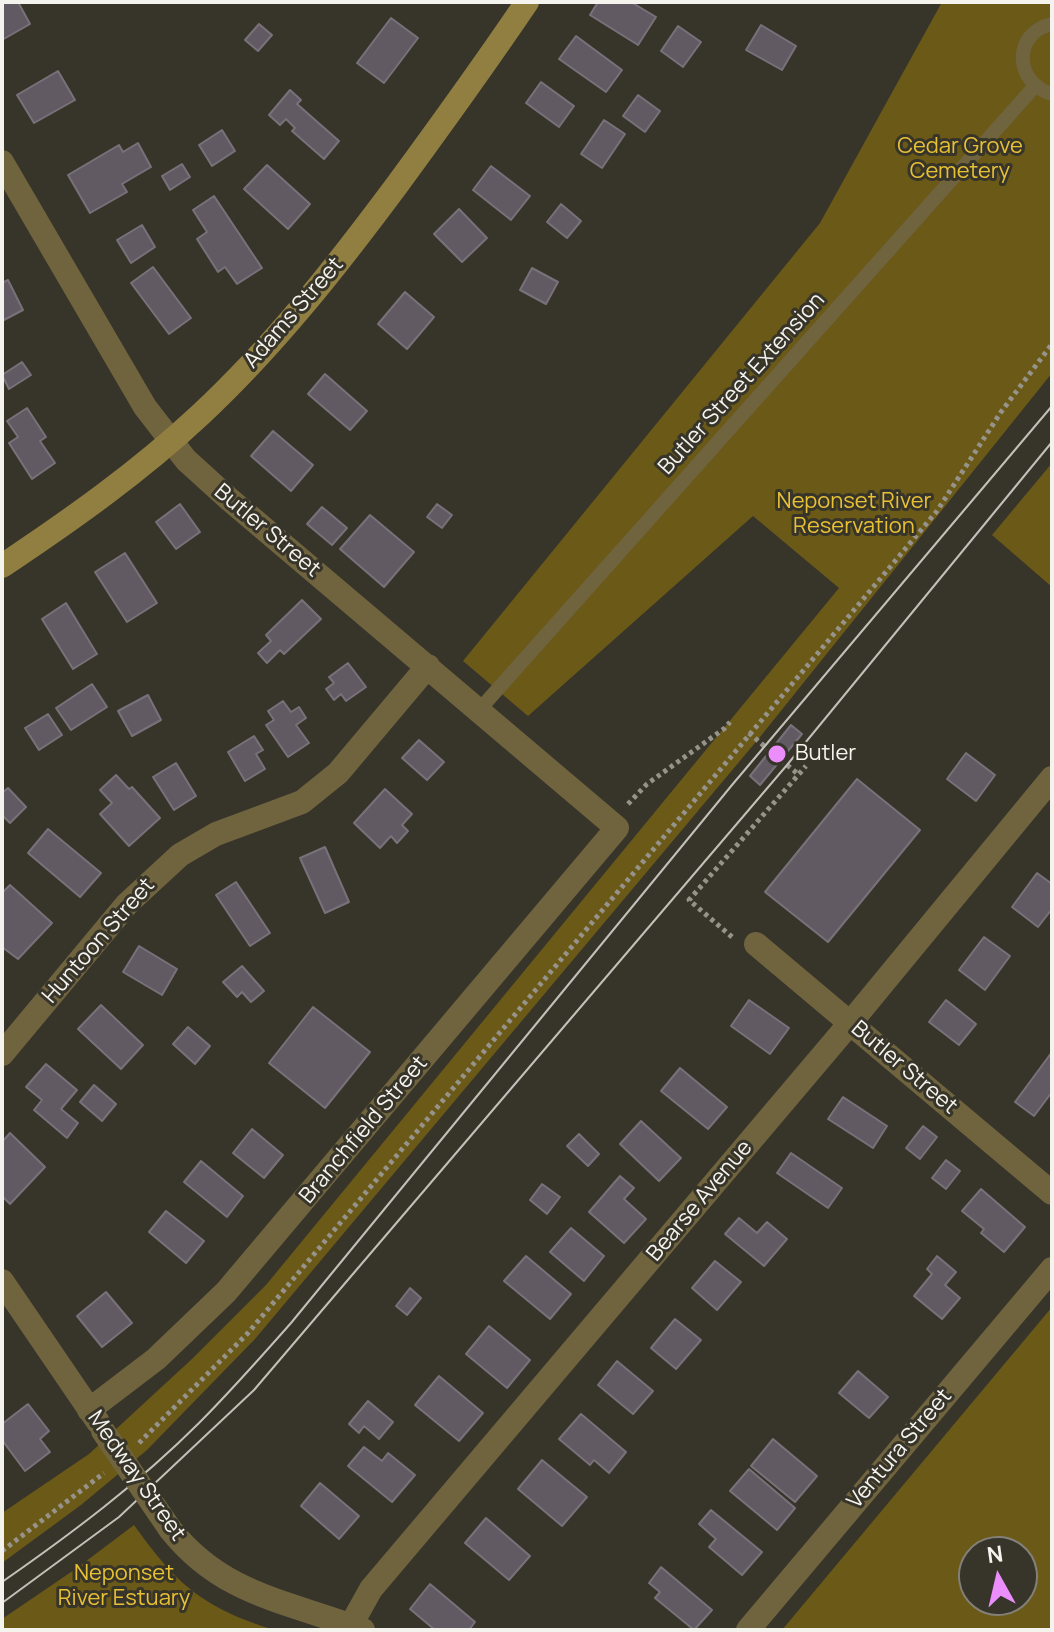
<!DOCTYPE html>
<style>
body{margin:0}
#map{position:relative;width:1054px;height:1632px;overflow:hidden;background:#37342a;font-family:Manrope,sans-serif}
canvas{display:block}
.frame{position:absolute;inset:0;border:4px solid #f5f3ed;pointer-events:none}
.north{position:absolute;left:958px;top:1536px;width:80px;height:80px;box-sizing:border-box;background:#37342a;border:2px solid #838078;border-radius:50%;rotate:352deg;font-size:22px;font-weight:700;line-height:32px;text-align:center;color:#f5f3ed}
.north::after{content:'';display:block;margin:auto;width:28px;height:36px;background:#eb8dfb;clip-path:polygon(50% 0,100% 100%,50% 72%,0 100%)}
</style>
<div id="map">
<canvas width="1054" height="1632"></canvas>
<div class="frame"></div>
<div class="north">N</div>
</div>
<script>
const ctx = document.querySelector('canvas').getContext('2d');
ctx.lineJoin = 'round';
function fillPath(path, color) { ctx.fillStyle = color; ctx.fill(path, 'evenodd'); }
function stroke(path, color, width, dash) { ctx.strokeStyle = color; ctx.lineWidth = width; ctx.lineCap = dash ? 'butt' : 'round'; ctx.setLineDash(dash || []); ctx.stroke(path); }
function label(font, color, halo, rows, align = 'center') {
  ctx.font = font + ' Manrope,sans-serif'; ctx.lineWidth = 6; ctx.setLineDash([]); ctx.textBaseline = 'middle'; ctx.strokeStyle = halo; ctx.fillStyle = color; for (const [text, x, y, turn = 0] of rows) {
    ctx.save(); ctx.translate(x, y); ctx.rotate((+turn || 0) * Math.PI / 180); ctx.textAlign = isNaN(turn) ? turn : align; if (halo) ctx.strokeText(text, 0, 0); ctx.fillText(text, 0, 0); ctx.restore();
  }
}
const green = new Path2D(`
 M942 2H1052V373L760 737 255 1339 147 1450 81 1505 2 1563V1513L89 1454 193 1358 266 1285 839 588 753 516 528 716 463 661 820 223Z
 M1052 463V587L992 535Z
 M1052 1307V1630H782ZM1022 1552V1600H974V1552Z
 M134 1525C177 1585 202 1607 274 1630H2V1619L77 1568Z`);
const building = new Path2D(`
 M2 2H18L30 24 2 40Z
 M598 2H631L656 17 638 45 590 15Z
 M391 18 418 38 384 83 357 63Z
 M259 24 272 35 258 51 245 40Z
 M761 25 796 46 782 70 746 50Z
 M678 26 701 42 683 67 661 51Z
 M576 36 622 70 606 92 559 59Z
 M58 71 75 100 34 123 17 95Z
 M541 82 574 106 559 127 526 103Z
 M290 90 301 100 297 104 339 141 324 159 292 131 295 128 286 119 280 125 269 115Z
 M638 95 660 111 645 132 623 116Z
 M604 120 625 134 602 168 581 154Z
 M222 130 235 151 212 166 199 145Z
 M138 143 151 167 122 184 127 192 90 213 68 175 119 145 123 152Z
 M182 164 190 177 170 190 162 176Z
 M267 165 310 204 288 229 244 189Z
 M491 166 530 196 511 220 473 190Z
 M214 196 262 268 237 284 225 267 218 272 197 239 207 232 193 210Z
 M561 204 581 221 567 238 547 222Z
 M459 209 487 238 462 262 434 234Z
 M142 225 155 247 131 263 117 240Z
 M153 267 191 318 169 334 131 283Z
 M532 268 558 282 546 304 520 290Z
 M8 280 23 310 2 321V283Z
 M405 292 434 317 407 349 378 324Z
 M22 362 31 375 9 389 2 375Z
 M325 374 367 411 350 430 308 394Z
 M27 408 46 437 40 441 55 463 32 479 9 443 18 437 7 421Z
 M273 431 313 465 291 491 251 456Z
 M180 504 200 532 176 549 156 522Z
 M437 504 452 515 442 528 427 517Z
 M322 507 347 528 332 545 307 524Z
 M370 515 414 552 384 587 340 549Z
 M125 553 157 603 127 622 95 572Z
 M302 600 321 619 284 654 280 650 267 663 258 653 271 641 266 635Z
 M66 603 97 654 73 669 42 619Z
 M348 663 366 687 346 701 341 694 334 700 326 689 334 683 329 677Z
 M92 684 107 707 71 730 56 708Z
 M148 695 161 720 132 736 118 711Z
 M283 701 291 712 299 707 306 718 296 725 309 743 288 757 266 725 274 720 268 711Z
 M48 714 62 735 39 750 25 728Z
 M791 725 802 734 760 785 750 776Z
 M254 736 263 750 256 754 265 769 245 781 228 752Z
 M419 740 444 762 427 780 402 758Z
 M966 753 995 775 976 801 947 779Z
 M176 763 196 796 174 810 153 777Z
 M116 775 129 789 132 787 160 818 129 846 100 814 112 803 100 790Z
 M857 779 920 830 828 942 765 892Z
 M8 788 26 807 10 823 2 815V793Z
 M385 789 412 814 402 825 408 831 397 843 391 836 380 848 354 823Z
 M48 829 101 873 80 897 28 853Z
 M325 847 349 902 325 913 300 858Z
 M1037 873 1052 884V909L1038 927 1012 907Z
 M236 882 270 933 250 946 216 895Z
 M10 885 52 923 18 959 2 947V893Z
 M984 937 1010 956 985 990 959 970Z
 M139 946 177 969 162 995 123 972Z
 M242 966 264 991 251 1002 242 992 237 997 223 982Z
 M749 1000 789 1028 770 1054 731 1026Z
 M946 1000 976 1024 959 1045 929 1022Z
 M101 1005 143 1045 121 1069 78 1029Z
 M313 1007 370 1052 325 1108 269 1063Z
 M188 1027 210 1046 195 1064 173 1044Z
 M1052 1052V1092L1034 1116 1015 1102Z
 M46 1064 77 1090 61 1109 78 1123 67 1138 34 1110 42 1100 26 1087Z
 M680 1068 727 1107 708 1129 661 1091Z
 M94 1085 116 1104 102 1121 80 1102Z
 M843 1097 887 1126 873 1148 828 1119Z
 M641 1121 681 1158 659 1181 620 1144Z
 M923 1126 937 1137 920 1159 906 1148Z
 M252 1129 283 1155 264 1178 233 1153Z
 M10 1133 45 1167 10 1204 2 1196V1142Z
 M579 1134 599 1154 588 1166 567 1146Z
 M791 1153 842 1188 828 1208 777 1173Z
 M946 1160 960 1171 946 1189 932 1178Z
 M201 1161 243 1196 227 1217 184 1182Z
 M620 1176 634 1188 624 1199 646 1219 624 1243 589 1212Z
 M542 1184 560 1197 547 1214 530 1200Z
 M981 1189 1025 1227 1004 1252 981 1233 984 1229 962 1211Z
 M166 1211 204 1241 186 1263 149 1232Z
 M739 1218 757 1233 767 1222 787 1239 764 1266 725 1234Z
 M571 1228 604 1256 584 1281 550 1252Z
 M526 1256 571 1294 550 1319 504 1281Z
 M937 1256 956 1272 945 1285 960 1298 942 1319 914 1296 932 1274 927 1269Z
 M715 1261 741 1282 717 1310 692 1288Z
 M410 1288 421 1298 407 1315 396 1306Z
 M106 1292 132 1323 102 1347 77 1316Z
 M675 1319 701 1340 676 1369 651 1348Z
 M489 1326 530 1360 507 1388 466 1354Z
 M617 1361 653 1391 633 1414 598 1385Z
 M858 1371 888 1397 869 1418 839 1393Z
 M439 1376 483 1413 459 1441 415 1405Z
 M368 1401 393 1422 379 1439 364 1426 359 1433 349 1424Z
 M28 1404 49 1431 40 1439 50 1452 25 1471 2 1440V1424Z
 M581 1414 626 1452 609 1473 594 1460 590 1465 559 1439Z
 M773 1439 817 1476 795 1502 751 1466Z
 M364 1447 382 1461 388 1453 415 1475 392 1502 348 1466Z
 M542 1460 587 1497 562 1526 518 1489Z
 M749 1469 795 1508 777 1530 730 1491Z
 M320 1483 359 1516 339 1539 301 1506Z
 M711 1510 762 1552 742 1575 709 1547 716 1539 699 1524Z
 M486 1518 530 1556 509 1580 465 1543Z
 M661 1567 712 1610 694 1630 655 1598 660 1592 649 1583Z
 M430 1584 475 1622 469 1630H435L410 1609Z`);
const path = new Path2D(`
 M749 733 770 751
 M781 760 798 774
 M628 804 647 784 725 728 730 722
 M732 937 689 900 806 766
 M139 1443 248 1333 937 511 1001 412 1052 344
 M2 1551 104 1473`);
const lane = new Path2D(`
 M1052 24C1012 33 1014 83 1052 94
 M480 709 1035 86`);
const street = new Path2D(`
 M2 162 145 407 186 460 229 499 617 828 226 1292 156 1359 89 1410
 M756 944 1052 1193
 M2 1054 127 904 180 855 216 834 302 802 338 773 428 666
 M2 1281 98 1422
 M170 1529C223 1596 288 1601 363 1630
 M351 1625 371 1589 851 1022 1052 778
 M748 1630 1052 1269`);
const secondary = new Path2D(`
 M2 566C71 520 139 472 200 415 274 346 336 267 397 185 441 125 485 64 527 2`);
const tram = new Path2D(`
 M2 1582C71 1534 139 1483 199 1423 231 1391 261 1357 291 1323L732 785 1052 406
 M2 1603 119 1517 254 1390 787 765 1052 442`);
const streetBridge = new Path2D(`
 M103 1431 170 1529`);
const markers = [
 [777,754,10,"#eb8dfb"]
];
const parkNames = [
 ["Cedar Grove",960,147],
 ["Cemetery",960,172],
 ["Neponset River",854,502],
 ["Reservation",854,527],
 ["Neponset",124,1574],
 ["River Estuary",124,1599]
];
const streetNames = [
 ["Adams Street",294,313,-49],
 ["Butler Street Extension",742,384,-48],
 ["Butler Street",267,531,40],
 ["Huntoon Street",99,941,-49],
 ["Butler Street",904,1068,40],
 ["Branchfield Street",364,1130,-50],
 ["Bearse Avenue",700,1201,-50],
 ["Ventura Street",900,1449,-50],
 ["Medway Street",136,1476,55]
];
const poiNames = [
 ["Butler",795,754]
];
fillPath(green, '#6b5918');
fillPath(building, '#625a63');
stroke(building, '#79717a', 2);
stroke(path, '#96938b', 5, [4, 4]);
stroke(lane, '#70643f', 14);
stroke(street, '#70643f', 24);
stroke(secondary, '#917e41', 24);
stroke(tram, '#c2c0b9', 2);
stroke(streetBridge, '#70643f', 24);
for (const [x, y, r, color] of markers) { const dot = new Path2D(); dot.arc(x, y, r, 0, 2 * Math.PI); ctx.fillStyle = color; ctx.fill(dot); stroke(dot, '#37342a', 3); }
label('22px', '#e7c034', '#37342a', parkNames);
label('22px', '#f5f3ed', '#37342a', streetNames);
label('22px', '#f5f3ed', '#37342a', poiNames, 'left');
</script>
